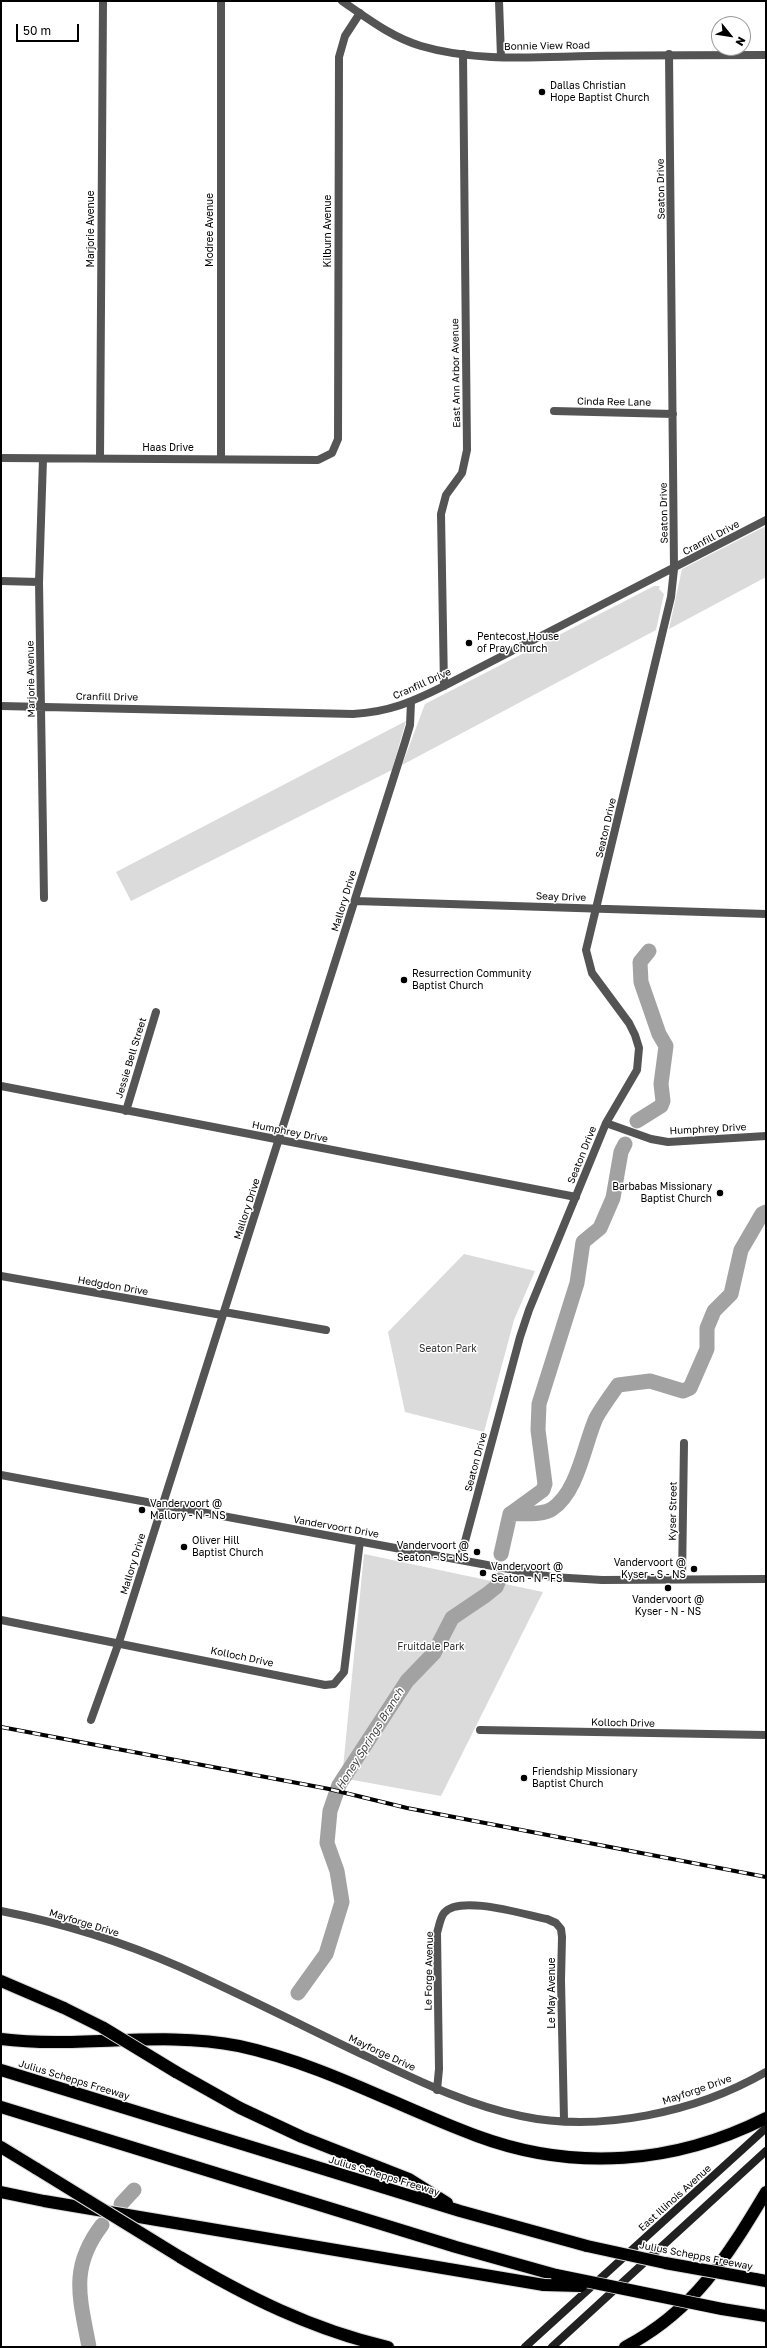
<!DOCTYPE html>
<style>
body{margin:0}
#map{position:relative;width:767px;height:2348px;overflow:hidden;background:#fff;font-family:"Golos Text",sans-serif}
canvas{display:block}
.frame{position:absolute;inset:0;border:2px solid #000;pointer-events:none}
.north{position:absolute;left:711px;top:16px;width:40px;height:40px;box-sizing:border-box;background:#fff;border:1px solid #999;border-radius:50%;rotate:120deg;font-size:11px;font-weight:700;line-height:16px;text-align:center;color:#000}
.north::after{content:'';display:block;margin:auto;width:14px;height:18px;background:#000;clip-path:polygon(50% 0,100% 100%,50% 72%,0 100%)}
.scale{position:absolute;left:16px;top:24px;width:63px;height:18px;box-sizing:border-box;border:2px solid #000;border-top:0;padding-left:5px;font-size:12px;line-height:14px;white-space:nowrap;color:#000;-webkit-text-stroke:3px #fff;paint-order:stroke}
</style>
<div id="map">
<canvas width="767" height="2348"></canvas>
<div class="frame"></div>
<div class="north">N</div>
<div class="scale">50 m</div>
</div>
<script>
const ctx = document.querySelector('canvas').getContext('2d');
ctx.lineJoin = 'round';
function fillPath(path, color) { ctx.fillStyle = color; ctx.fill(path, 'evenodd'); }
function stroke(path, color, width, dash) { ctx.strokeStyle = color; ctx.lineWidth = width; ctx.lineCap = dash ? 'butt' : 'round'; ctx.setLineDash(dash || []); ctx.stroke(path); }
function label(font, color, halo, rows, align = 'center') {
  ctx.font = font + ' "Golos Text",sans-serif'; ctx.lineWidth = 3; ctx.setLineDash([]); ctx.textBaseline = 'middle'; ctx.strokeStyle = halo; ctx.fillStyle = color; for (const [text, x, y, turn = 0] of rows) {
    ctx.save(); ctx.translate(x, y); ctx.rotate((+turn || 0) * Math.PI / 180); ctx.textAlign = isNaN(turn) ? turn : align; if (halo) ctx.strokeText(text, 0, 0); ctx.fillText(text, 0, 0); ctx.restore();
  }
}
const green = new Path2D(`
 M766 526V577L669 629 682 569Z
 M654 586H660L659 589 664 594 656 630 402 765 425 704Z
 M406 721 392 770 131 901 116 872Z
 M464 1254 535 1271 514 1320 484 1432 405 1412 388 1332Z
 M364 1554 543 1592 441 1796 342 1778Z`);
const river = new Path2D(`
 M637 1121 661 1106 663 1101 661 1084 666 1046 659 1034 641 982 640 962 649 951
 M510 1514 543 1490 545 1484 538 1430 539 1404 577 1283 583 1242 600 1228 613 1198 621 1152 625 1144
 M501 1554 510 1514C522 1513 542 1516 552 1509 578 1492 584 1445 596 1418 602 1407 611 1395 618 1385L650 1381 683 1391 690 1388 707 1349V1328L714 1311 731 1294 741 1250 762 1214 766 1212
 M298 1993 326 1954 342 1902 337 1871 327 1843 330 1811 339 1785 407 1681 434 1653 452 1618 486 1595 496 1587 499 1580
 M121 2204 134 2190
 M89 2347C80 2298 69 2268 102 2225`);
const minor = new Path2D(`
 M554 411 673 414
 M1 458 318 460 332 453 338 439 339 57 345 36 360 13
 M100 458 103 1
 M43 459 39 582 44 898
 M221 459V1
 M1 581 39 582
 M444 686 441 514 446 495 462 473 467 450 463 54
 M1 706 353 714C389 712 412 702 444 686L766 520
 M355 901 766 914
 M1 1086 576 1197
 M126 1111 156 1012
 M606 1123 651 1139 668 1142 766 1136
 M1 1276 222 1315
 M224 1312 326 1330
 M1 1475 552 1577 602 1580 766 1579
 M460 1560 520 1337 529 1310 606 1123 637 1070 639 1048 635 1035 629 1023 592 973 586 950 671 597 674 569 669 54
 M682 1579 684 1443
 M1 1620 325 1685 334 1684 344 1672 360 1541
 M91 1720 119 1642 405 742 410 725 411 702
 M480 1730 766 1735
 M1 1911C62 1923 123 1942 180 1967 245 1996 308 2029 372 2059 421 2082 468 2105 521 2116 600 2133 697 2112 766 2072
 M437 2090 439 2069 437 1933C439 1927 440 1918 444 1913 459 1894 526 1915 547 1919L556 1923 561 1929 562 1937 561 1980 564 2120`);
const tertiary = new Path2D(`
 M342 1C367 18 391 37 421 46 475 62 534 57 590 56 649 55 707 55 766 55
 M499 1 501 57`);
const secondary = new Path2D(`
 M525 2347 766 2128
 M552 2347 766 2151`);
const motorway = new Path2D(`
 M1 1981 64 2008
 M1 2039C80 2049 160 2030 239 2046 323 2064 398 2107 477 2136 574 2172 675 2164 766 2118
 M1 2070 460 2211 587 2246
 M176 2072 240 2108 302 2137 409 2179 447 2203
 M1 2107 456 2247 556 2275
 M1 2147 37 2169
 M1 2192 44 2201 544 2285
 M180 2257C245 2296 313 2330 388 2347
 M755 2279 766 2281
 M722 2309 766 2316
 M625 2347C694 2311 727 2257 766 2192`);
const rail = new Path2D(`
 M1 1727 329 1789 407 1808 766 1877`);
const motorwayBridge = new Path2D(`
 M64 2008 102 2027 176 2072
 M37 2169 180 2257
 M587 2246 665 2263 755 2279
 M556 2275 722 2309
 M544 2285 581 2286`);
const markers = [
 [542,92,4,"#000"],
 [469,643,4,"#000"],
 [404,980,4,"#000"],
 [720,1193,4,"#000"],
 [142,1510,4,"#000"],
 [184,1547,4,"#000"],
 [477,1552,4,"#000"],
 [694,1569,4,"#000"],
 [483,1573,4,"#000"],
 [668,1588,4,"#000"],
 [524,1778,4,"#000"]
];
const streetNames = [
 ["Bonnie View Road",547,46,-1],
 ["Seaton Drive",661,189,-91],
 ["Marjorie Avenue",91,229,-90],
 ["Modree Avenue",210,230,-90],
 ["Kilburn Avenue",328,231,-90],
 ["East Ann Arbor Avenue",456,373,-91],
 ["Cinda Ree Lane",614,402,1],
 ["Haas Drive",168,448],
 ["Seaton Drive",664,513,-91],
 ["Cranfill Drive",711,538,-28],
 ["Marjorie Avenue",31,679,-91],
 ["Cranfill Drive",422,684,-24],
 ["Cranfill Drive",107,697,1],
 ["Seaton Drive",606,828,-77],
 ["Seay Drive",561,897,2],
 ["Mallory Drive",344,901,-73],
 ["Jessie Bell Street",131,1058,-73],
 ["Humphrey Drive",708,1129,-3],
 ["Humphrey Drive",290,1132,11],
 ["Seaton Drive",582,1155,-68],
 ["Mallory Drive",247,1209,-72],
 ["Hedgdon Drive",113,1286,10],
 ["Seaton Drive",476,1462,-75],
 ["Kyser Street",673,1511,-89],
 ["Vandervoort Drive",336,1527,10],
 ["Mallory Drive",133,1564,-73],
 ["Kolloch Drive",242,1657,12],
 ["Kolloch Drive",623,1723,1],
 ["Mayforge Drive",84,1923,17],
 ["Le Forge Avenue",429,1971,-89],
 ["Le May Avenue",552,1993,-90],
 ["Mayforge Drive",382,2053,25],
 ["Julius Schepps Freeway",74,2080,17],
 ["Mayforge Drive",697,2090,-19],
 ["Julius Schepps Freeway",384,2176,17],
 ["East Illinois Avenue",675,2198,-42],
 ["Julius Schepps Freeway",696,2256,11]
];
const poiNames = [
 ["Dallas Christian",550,86],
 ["Hope Baptist Church",550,98],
 ["Pentecost House",477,637],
 ["of Pray Church",477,649],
 ["Resurrection Community",412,974],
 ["Baptist Church",412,986],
 ["Barbabas Missionary",712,1187,"right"],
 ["Baptist Church",712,1199,"right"],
 ["Vandervoort @",150,1504],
 ["Mallory - N - NS",150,1516],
 ["Oliver Hill",192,1541],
 ["Baptist Church",192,1553],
 ["Vandervoort @",469,1546,"right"],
 ["Seaton - S - NS",469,1558,"right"],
 ["Vandervoort @",686,1563,"right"],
 ["Kyser - S - NS",686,1575,"right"],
 ["Vandervoort @",491,1567],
 ["Seaton - N - FS",491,1579],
 ["Vandervoort @",668,1600,"center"],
 ["Kyser - N - NS",668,1612,"center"],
 ["Friendship Missionary",532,1772],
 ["Baptist Church",532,1784]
];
const parkNames = [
 ["Seaton Park",448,1349],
 ["Fruitdale Park",431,1647]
];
const waterNames = [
 ["Honey Springs Branch",370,1739,-58]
];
fillPath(green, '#dbdbdb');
stroke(river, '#a2a2a2', 15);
stroke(motorway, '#dbdbdb', 14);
stroke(minor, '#545454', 8);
stroke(tertiary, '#545454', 8);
stroke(secondary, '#212121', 8);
stroke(motorway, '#000', 12);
stroke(rail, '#000', 4);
stroke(rail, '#fff', 2.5, [8]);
stroke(motorwayBridge, '#dbdbdb', 14, []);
stroke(motorwayBridge, '#000', 12);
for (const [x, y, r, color] of markers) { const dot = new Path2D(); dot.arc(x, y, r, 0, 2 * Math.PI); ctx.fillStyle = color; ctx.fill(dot); stroke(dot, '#fff', 1.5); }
label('10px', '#000', '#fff', streetNames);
label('10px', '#000', '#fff', poiNames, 'left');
label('10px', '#323232', '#fff', parkNames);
label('italic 11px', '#434343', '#fff', waterNames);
</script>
